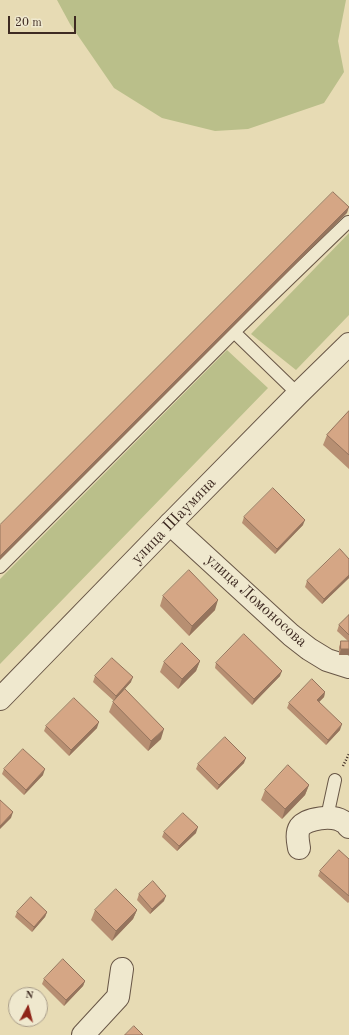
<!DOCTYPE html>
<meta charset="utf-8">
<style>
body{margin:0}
#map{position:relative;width:349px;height:1035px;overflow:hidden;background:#e7dbb4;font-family:"Old Standard TT",serif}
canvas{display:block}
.north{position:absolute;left:8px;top:987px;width:40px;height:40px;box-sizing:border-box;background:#efe8ce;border:1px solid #a89c89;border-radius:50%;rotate:7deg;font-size:11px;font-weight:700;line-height:16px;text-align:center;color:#3e2a22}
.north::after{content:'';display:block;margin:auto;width:14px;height:18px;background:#8f2418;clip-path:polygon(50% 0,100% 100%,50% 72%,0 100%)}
.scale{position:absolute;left:8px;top:16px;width:68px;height:18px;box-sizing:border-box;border:2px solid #3e2a22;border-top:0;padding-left:5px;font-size:12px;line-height:14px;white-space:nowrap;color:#3e2a22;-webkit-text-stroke:3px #efe8ce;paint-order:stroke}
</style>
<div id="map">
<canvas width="349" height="1035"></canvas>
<div class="north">N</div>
<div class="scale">20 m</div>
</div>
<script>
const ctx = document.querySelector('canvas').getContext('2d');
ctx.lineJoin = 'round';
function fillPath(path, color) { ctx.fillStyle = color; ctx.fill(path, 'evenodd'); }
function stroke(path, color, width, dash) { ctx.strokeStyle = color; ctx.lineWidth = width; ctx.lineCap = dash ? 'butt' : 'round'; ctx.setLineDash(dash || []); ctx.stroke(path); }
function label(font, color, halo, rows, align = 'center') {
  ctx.font = font + ' "Old Standard TT",serif'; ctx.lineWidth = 3; ctx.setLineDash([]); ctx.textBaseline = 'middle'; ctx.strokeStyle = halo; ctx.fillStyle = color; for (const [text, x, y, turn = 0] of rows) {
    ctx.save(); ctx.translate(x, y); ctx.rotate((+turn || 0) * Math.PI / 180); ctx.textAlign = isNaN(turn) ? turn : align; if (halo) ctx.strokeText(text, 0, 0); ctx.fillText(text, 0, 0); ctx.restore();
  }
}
const green = new Path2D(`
 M57 0H346L338 41 344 72 324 103 248 129 215 131 162 118 114 88 70 24Z
 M349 233V315L296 370 251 334Z
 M227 350 268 388 0 664V579Z`);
const path = new Path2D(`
 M343 766 349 754`);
const service = new Path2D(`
 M234 332 298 394
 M0 567 234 332 348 222
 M327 817 335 780`);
const minor = new Path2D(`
 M170 524 291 635 309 649 327 660 349 667
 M299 848C298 842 296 833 300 827 307 818 333 815 342 821 345 822 347 825 349 827
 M83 1035 118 997 122 969`);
const tertiary = new Path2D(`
 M0 699 170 524 298 394 349 344`);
const wall = new Path2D(`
 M349 411V469L323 445 327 435Z
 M244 517 303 525 275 554 242 523Z
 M349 559V578L322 604 305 587 307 581Z
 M163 596 215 610 189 636 160 606Z
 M349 615V655H339V647L341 641H348L337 631 339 625Z
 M200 661 196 671 178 689 160 672 164 662Z
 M216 663 280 676 252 705 215 668Z
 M95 676 131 682 114 701 161 739 148 751 109 712 113 702 114 701 93 682Z
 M325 692 324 697 319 702 340 730 326 745 287 708 289 703Z
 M46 726 97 728 69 756 44 731Z
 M244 763 217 790 196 769 198 764Z
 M4 769 43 775 24 795 2 774Z
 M309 785 305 795 282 819 261 800 265 790Z
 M164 832 196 833 177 851 162 837Z
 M349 859V902L348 903 318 876 320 871Z
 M139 894 164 901 150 914 137 900Z
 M95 910H137L133 919 112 941 91 920Z
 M17 912H47L45 917 32 932 15 917Z
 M44 979 85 981 83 986 64 1006 42 984Z`);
const shadedWall = new Path2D(`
 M349 207 347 213 0 560V556Z
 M305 520 303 525 275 554 277 549Z
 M349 575V578L322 604 324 599Z
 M218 600 215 610 189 636 192 626Z
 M341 649H349V655H339Z
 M200 661 196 671 178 689 182 679Z
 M282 671 280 676 252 705 254 699Z
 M133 677 131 682 114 701 116 696Z
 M325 692 324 697 315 706 317 700Z
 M99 722 97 728 69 756 71 750Z
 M342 724 340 730 326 745 328 740Z
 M164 729 161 739 148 751 151 741Z
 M246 758 244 763 217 790 219 785Z
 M45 769 43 775 24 795 26 790Z
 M309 785 305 795 282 819 285 809Z
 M13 812 11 818 0 829V826Z
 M198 827 196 833 177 851 179 846Z
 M166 896 164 901 150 914 152 909Z
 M137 910 133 919 112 941 116 931Z
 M47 912 45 917 32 932 34 927Z
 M85 981 83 986 64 1006 66 1000Z`);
const building = new Path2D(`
 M333 192 349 207 0 556V525Z
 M349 411V455L327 435Z
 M273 488 305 520 277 549 244 517Z
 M340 549 349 559V575L324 599 307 581Z
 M189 570 218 600 192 626 163 596Z
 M349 615V635L339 625Z
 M244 634 282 671 254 699 216 663Z
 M341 641H349V649H341Z
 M182 643 200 661 182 679 164 662Z
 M112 658 133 677 116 696 95 676Z
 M312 679 325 692 317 700 342 724 328 740 289 703Z
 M125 689 164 729 151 741 113 702Z
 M74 698 99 722 71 750 46 726Z
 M225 737 246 758 219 785 198 764Z
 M23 749 45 769 26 790 4 769Z
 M288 765 309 785 285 809 265 790Z
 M0 800 13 812 0 826Z
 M183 813 198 827 179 846 164 832Z
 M339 850 349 859V896L320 871Z
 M153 881 166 896 152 909 139 894Z
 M116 889 137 910 116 931 95 910Z
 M31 897 47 912 34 927 17 912Z
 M63 959 85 981 66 1000 44 979Z
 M134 1026 143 1035H125Z`);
const streetNames = [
 ["улица Шаумяна",174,521,-46],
 ["улица Ломоносова",256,601,42]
];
fillPath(green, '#babf8a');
stroke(service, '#685646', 14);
stroke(minor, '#685646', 24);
stroke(tertiary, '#685646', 24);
stroke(path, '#3e2a22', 2.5, [1, 2]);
stroke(service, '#efe8ce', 12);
stroke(minor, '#efe8ce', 22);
stroke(tertiary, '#efe8ce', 22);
fillPath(wall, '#b78f72');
fillPath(shadedWall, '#95745d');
fillPath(building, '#d5a685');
stroke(building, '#95745d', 1);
label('16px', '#3e2a22', '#efe8ce', streetNames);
</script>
